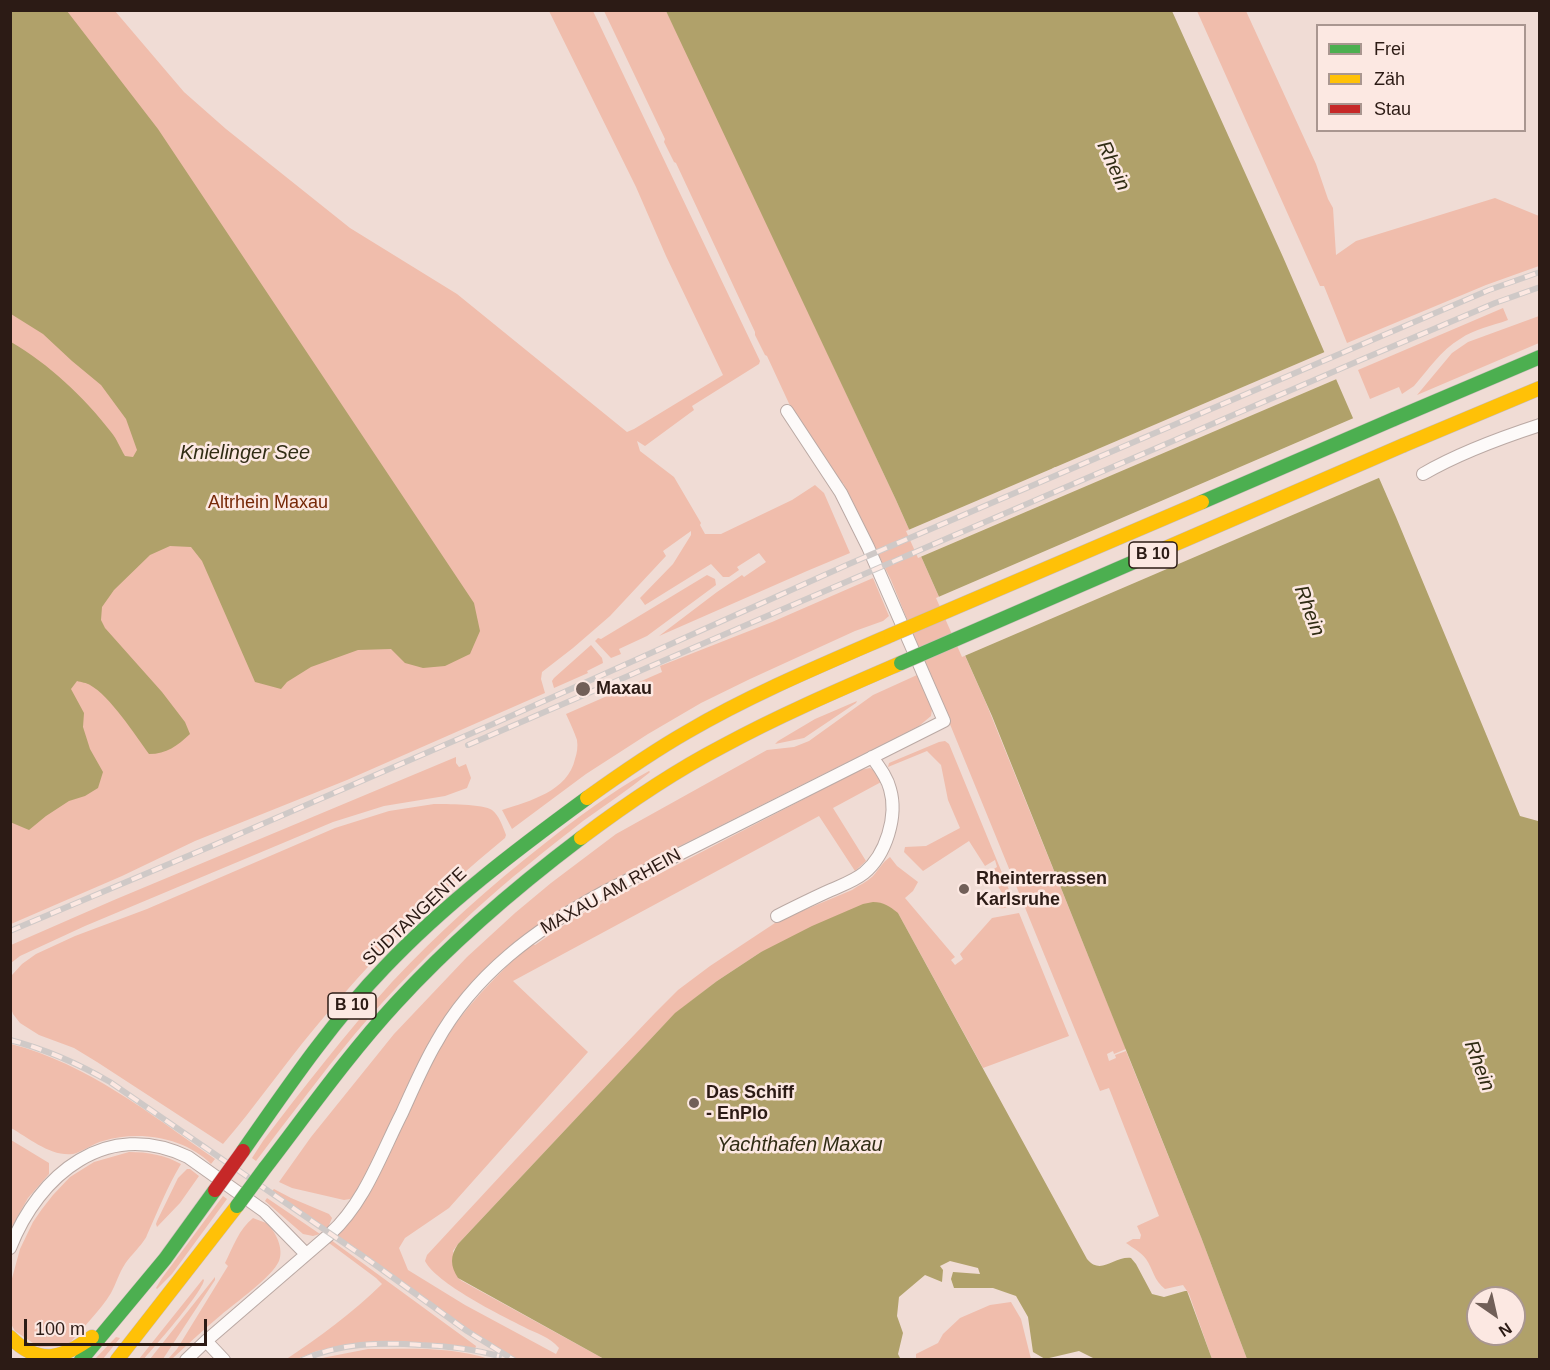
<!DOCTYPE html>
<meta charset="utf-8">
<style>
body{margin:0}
#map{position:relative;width:1550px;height:1370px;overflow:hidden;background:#f0dcd5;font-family:Helvetica,sans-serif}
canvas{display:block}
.frame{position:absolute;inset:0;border:12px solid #2c1b15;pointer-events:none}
.legend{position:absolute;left:1316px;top:24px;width:210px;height:108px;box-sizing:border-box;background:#fce8e2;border:2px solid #a99690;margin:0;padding:8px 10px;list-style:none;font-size:18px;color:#2c1b15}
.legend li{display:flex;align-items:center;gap:12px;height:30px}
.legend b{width:30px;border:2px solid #a99690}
.north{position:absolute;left:1466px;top:1286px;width:60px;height:60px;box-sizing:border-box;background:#fce8e2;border:2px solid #a99690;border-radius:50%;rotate:146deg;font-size:16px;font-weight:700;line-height:24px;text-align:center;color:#2c1b15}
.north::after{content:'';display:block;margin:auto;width:21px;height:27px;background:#715f58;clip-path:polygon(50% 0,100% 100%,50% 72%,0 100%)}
.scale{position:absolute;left:24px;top:1319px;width:183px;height:27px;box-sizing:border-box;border:3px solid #2c1b15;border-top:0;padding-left:8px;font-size:18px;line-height:21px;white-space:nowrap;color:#2c1b15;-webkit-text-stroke:4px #fce8e2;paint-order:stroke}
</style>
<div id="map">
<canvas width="1550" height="1370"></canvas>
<div class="frame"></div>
<ul class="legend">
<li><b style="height:8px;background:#4caf50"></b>Frei</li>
<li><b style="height:8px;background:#ffc107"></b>Zäh</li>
<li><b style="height:8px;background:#c62828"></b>Stau</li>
</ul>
<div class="north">N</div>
<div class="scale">100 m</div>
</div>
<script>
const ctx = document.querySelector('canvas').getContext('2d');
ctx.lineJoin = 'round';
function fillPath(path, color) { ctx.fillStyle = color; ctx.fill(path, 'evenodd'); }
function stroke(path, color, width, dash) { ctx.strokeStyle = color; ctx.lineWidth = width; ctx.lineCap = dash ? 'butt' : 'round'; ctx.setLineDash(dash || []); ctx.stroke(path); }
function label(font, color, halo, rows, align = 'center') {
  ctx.font = font + ' Helvetica,sans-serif'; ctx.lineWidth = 5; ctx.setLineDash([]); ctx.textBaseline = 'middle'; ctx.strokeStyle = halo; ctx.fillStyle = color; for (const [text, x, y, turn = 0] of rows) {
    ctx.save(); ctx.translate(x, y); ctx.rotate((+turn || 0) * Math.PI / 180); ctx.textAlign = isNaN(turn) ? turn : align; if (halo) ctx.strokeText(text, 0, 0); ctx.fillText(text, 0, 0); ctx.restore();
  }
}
const green = new Path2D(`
 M11 11H115L184 92 226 129 350 228 457 294 627 432 634 429 723 375 666 256 636 187 549 11H593L760 361 759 364 692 406 694 410 645 446 637 441 640 451 674 477 701 523 700 525 705 534H721L792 500 815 485 824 493 850 553 807 571 659 636 717 592 742 575 744 577 766 562 759 553 737 567 739 570 729 577H723L711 564 645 605 640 598 673 564 691 535V531L663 551 666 556 610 616 573 648 542 672 541 679 545 693 347 780 195 841 122 876 11 924Z
 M604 11H666L684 46 896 500 986 703 1126 1049 1114 1054 1113 1051 1107 1054 1109 1061 1116 1058 1115 1055 1126 1051 1201 1237 1247 1359H1212L1189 1294 1183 1285 1165 1289C1154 1281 1153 1269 1146 1259 1141 1252 1133 1248 1126 1243L1133 1239H1140L1141 1235 1137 1226 1159 1216 1109 1088 1100 1091 891 580 843 483H838L792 410 767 356 765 355 755 335V332L676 163 674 162 664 142 665 139Z
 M1197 11H1246L1316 164 1328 199 1333 208 1336 255 1356 241 1495 198 1539 216V266L1486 285 1347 343 1324 286H1320Z
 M1503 308 1508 320C1492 326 1474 329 1460 339 1441 350 1428 370 1414 386L1402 394 1399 387 1370 399 1358 370Z
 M1539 316V343L1417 395 1452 353 1468 342Z
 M707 575 715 579 716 585 647 636 619 649 621 654 611 658 595 641 598 638 601 639Z
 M873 578 889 616 883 621 855 631 750 679 701 703 648 734 586 774 512 829 502 810C530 801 568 791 575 759 577 753 578 747 577 740 574 731 570 723 566 714L662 672 660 666 772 622Z
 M591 645 602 658 603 663 587 671 588 673 554 688 552 681 554 678Z
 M917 675 932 709 931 716 919 726 654 859 567 908 530 931 484 971 394 1118 361 1185 354 1195 350 1199 344 1200 292 1188 279 1182 311 1137 394 1034 467 957 515 913 551 883 616 834 767 750 794 747 809 741 873 695Z
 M857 701 856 703 804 738 775 744 778 741 815 719Z
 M945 741 949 744 1012 897C1013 909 999 912 993 903L1004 896 989 872 997 867 995 860 985 866 969 841 923 871 904 852 905 847 926 846 960 828 948 800 941 765 927 751 888 767 889 763 939 742Z
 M456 757V763L459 767 466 764 471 778 467 788 445 796 384 806 333 822 85 926 20 956 11 963V945L114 900Z
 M870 768 877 772 883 781 833 808 866 861 855 871 819 816 513 981 588 1052 449 1208 405 1238 399 1248 408 1270 465 1305 556 1354 559 1348C549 1336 537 1334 524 1327 500 1315 436 1283 425 1261L427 1255 516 1159 655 1013 678 990 710 966 778 921 852 890C859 885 867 882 873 876 879 869 883 862 890 857L897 866 918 882 913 891 905 898 955 957 951 960 955 965 963 959 960 954 992 918 1019 913 1069 1036 983 1068 898 913 761 952 717 981 676 1013 662 1027 458 1244 453 1251 458 1278 462 1281 604 1359H516L468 1331 397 1281 380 1267 336 1237C342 1230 349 1224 354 1216 385 1170 404 1115 430 1065 455 1016 491 981 531 943L535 945 576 917 860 770Z
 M649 771 650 772 649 773C628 790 605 805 583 821 546 850 509 879 474 911 432 950 391 991 354 1035 320 1076 288 1119 256 1161L252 1158 263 1141C304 1087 346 1033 392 982 439 932 490 886 544 844 577 818 611 792 649 771Z
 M434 804C445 804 484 804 492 810 499 815 503 827 506 835L505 838C435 895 371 959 314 1029 283 1066 255 1107 223 1144L97 1062 74 1048 39 1035 20 1023 13 1014 11 1008 10 978 12 975 22 964 36 954 75 936 147 909 335 828 389 811Z
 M11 1044C88 1064 150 1114 215 1159L211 1164C184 1137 139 1130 103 1141 94 1143 80 1153 73 1154 51 1157 29 1138 11 1128Z
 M11 1140 49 1163V1174L28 1198 11 1228Z
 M129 1152C148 1152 165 1155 181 1164 167 1187 158 1211 147 1235 145 1242 130 1256 125 1264 119 1273 116 1284 111 1293 100 1311 83 1327 70 1343L66 1346 39 1347 15 1331 11 1324V1282L20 1249 33 1222 42 1209 53 1195 70 1177 94 1162Z
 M187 1169H190L199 1176 180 1203 157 1227 156 1224 157 1221 178 1178Z
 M274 1189 291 1198 329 1214 332 1218 327 1230 272 1191Z
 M223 1196 227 1199 172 1274 157 1289 156 1288 162 1278Z
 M267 1198 320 1234 313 1236 303 1234 265 1201Z
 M253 1218C257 1220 262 1221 266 1223 276 1231 284 1249 279 1261 272 1277 235 1303 221 1315 204 1329 188 1344 172 1359H168L177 1349 228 1266 225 1263C233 1247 239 1229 253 1218Z
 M331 1240 476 1346 475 1349 423 1343 364 1342 317 1351 297 1359 285 1360C320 1337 352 1313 382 1284L376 1278 329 1243Z
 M215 1277V1280L163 1359H150Z
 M203 1279 204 1280C202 1293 155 1346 144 1359H139Z
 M1011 1302 1021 1319 1031 1359H916V1354L938 1343 943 1334 960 1318 990 1305Z
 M116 1337 120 1338 103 1359 94 1360Z
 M368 1349C407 1349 451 1346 489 1359H317Z`);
const water = new Path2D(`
 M11 10 67 11 158 129 474 603 480 631 470 654 445 666 423 668 405 663 391 649 358 650 311 667 287 682 281 689 255 682 202 561 191 547 170 546 150 555 114 590 102 607 101 620 105 628 162 692 185 722 190 734C177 746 167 754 149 754 135 735 110 696 90 685 87 683 81 682 77 681L71 689 84 713 83 727 90 749 103 772 98 788 85 796 69 801 46 816 29 830 10 822 11 342C49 364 84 397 111 432 117 439 120 448 125 456L133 457 137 450 126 419 101 385 72 361 43 334 11 314Z
 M666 11H1172L1283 257 1396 517 1520 816 1538 821 1539 825V1359H1247L1201 1237 992 716 896 500ZM1056 467 1058 468 1067 493H1060L1051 471 1053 468ZM1478 1298H1514V1334H1478Z
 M873 902C884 902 889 906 898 913L1087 1259C1101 1276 1114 1256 1131 1258L1136 1264 1152 1294 1164 1297 1185 1291H1187L1212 1359H1095L1079 1351 1045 1359 1033 1352 1028 1317 1016 1296 993 1288H954L951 1279 953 1272 980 1274 978 1268 950 1261 940 1266 943 1270 942 1282 925 1275 899 1297 897 1316 903 1333 898 1354 901 1360 604 1359 458 1278C450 1266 450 1256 458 1244L675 1013 717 981 761 952 812 926 863 904Z`);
const pier = new Path2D(`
 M1327 351 1339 378 918 558 906 531Z
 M1356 417 1381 477 962 657 936 598Z`);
const street = new Path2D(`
 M1423 474C1459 453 1500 438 1540 425
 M777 916C795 907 813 898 831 890 842 885 854 881 864 873 886 855 898 816 890 789 887 777 879 767 872 757
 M10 1248C39 1174 107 1118 188 1157L264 1211 306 1254
 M206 1341 224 1360
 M186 1360 206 1341 330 1234C365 1202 381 1154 402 1113 413 1089 423 1065 436 1043 474 974 536 929 604 892L944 721 868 547 841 493 787 411`);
const fast = new Path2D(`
 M1394 419 1540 357
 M243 1151C287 1088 331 1023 385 967 445 904 516 850 587 798
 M265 1168C308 1112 349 1054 396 1003 452 942 515 888 581 838
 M81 1360 165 1259 215 1190`);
const slow = new Path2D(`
 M1404 445 1540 388
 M587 798C619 775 652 752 687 732 752 694 822 665 891 635
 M581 838C626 804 673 772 723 746 780 715 841 689 901 663
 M10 1337C39 1366 62 1359 92 1337
 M117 1360 237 1206`);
const rail = new Path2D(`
 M468 745 1363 359 1495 303 1540 287
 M10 931 214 845 493 724 849 564 1489 290 1540 272
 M10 1040C45 1049 79 1064 110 1082L370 1261 467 1331 514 1360
 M302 1360C340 1343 380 1342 421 1345 447 1346 473 1349 499 1356`);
const fastBridge = new Path2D(`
 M1202 502 1394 419
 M901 663 1166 548
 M237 1206 265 1168`);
const slowBridge = new Path2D(`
 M1166 548 1404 445
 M891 635 1202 502`);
const jamBridge = new Path2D(`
 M215 1190 243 1151`);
const markers = [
 [583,689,8,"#715f58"],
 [964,889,6,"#715f58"],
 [694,1103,6,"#715f58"]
];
const shields = [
 [1153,555,48],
 [352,1006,48]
];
const shieldNames = [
 ["B 10",1153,555],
 ["B 10",352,1006]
];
const parkNames = [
 ["Altrhein Maxau",268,503]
];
const poiNames = [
 ["Maxau",596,689],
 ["Rheinterrassen",976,879],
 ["Karlsruhe",976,900],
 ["Das Schiff",706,1093],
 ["- EnPlo",706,1114]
];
const streetNames = [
 ["MAXAU AM RHEIN",611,892,-29],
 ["SÜDTANGENTE",415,917,-43]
];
const waterNames = [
 ["Rhein",1113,166,65],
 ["Knielinger See",245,453],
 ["Rhein",1309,611,69],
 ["Rhein",1479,1066,69],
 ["Yachthafen Maxau",800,1145]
];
fillPath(green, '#f0bdac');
fillPath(water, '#b0a16a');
fillPath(pier, '#f0dcd5');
stroke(street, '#baa9a4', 14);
stroke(fast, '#c7bcb8', 15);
stroke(slow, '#c7bcb8', 15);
stroke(street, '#fdfaf9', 12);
stroke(fast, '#4caf50', 14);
stroke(slow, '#ffc107', 14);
stroke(rail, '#cfc9c7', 6);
stroke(rail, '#fce8e2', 4, [11]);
stroke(fastBridge, '#c7bcb8', 15, []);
stroke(slowBridge, '#c7bcb8', 15, []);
stroke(jamBridge, '#c7bcb8', 15, []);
stroke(fastBridge, '#4caf50', 14);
stroke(slowBridge, '#ffc107', 14);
stroke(jamBridge, '#c62828', 14);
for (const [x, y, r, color] of markers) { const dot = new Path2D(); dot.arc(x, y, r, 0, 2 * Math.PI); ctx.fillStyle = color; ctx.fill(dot); stroke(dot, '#fce8e2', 2); }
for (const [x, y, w] of shields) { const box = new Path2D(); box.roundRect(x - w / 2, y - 13, w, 26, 4.5); ctx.fillStyle = '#fce8e2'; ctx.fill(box); stroke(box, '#2c1b15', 1.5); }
label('bold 16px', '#2c1b15', null, shieldNames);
label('18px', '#772908', '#fce8e2', parkNames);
label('bold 18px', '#2c1b15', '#fce8e2', poiNames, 'left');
label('18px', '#2c1b15', '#fce8e2', streetNames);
label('italic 20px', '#312d15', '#fce8e2', waterNames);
</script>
